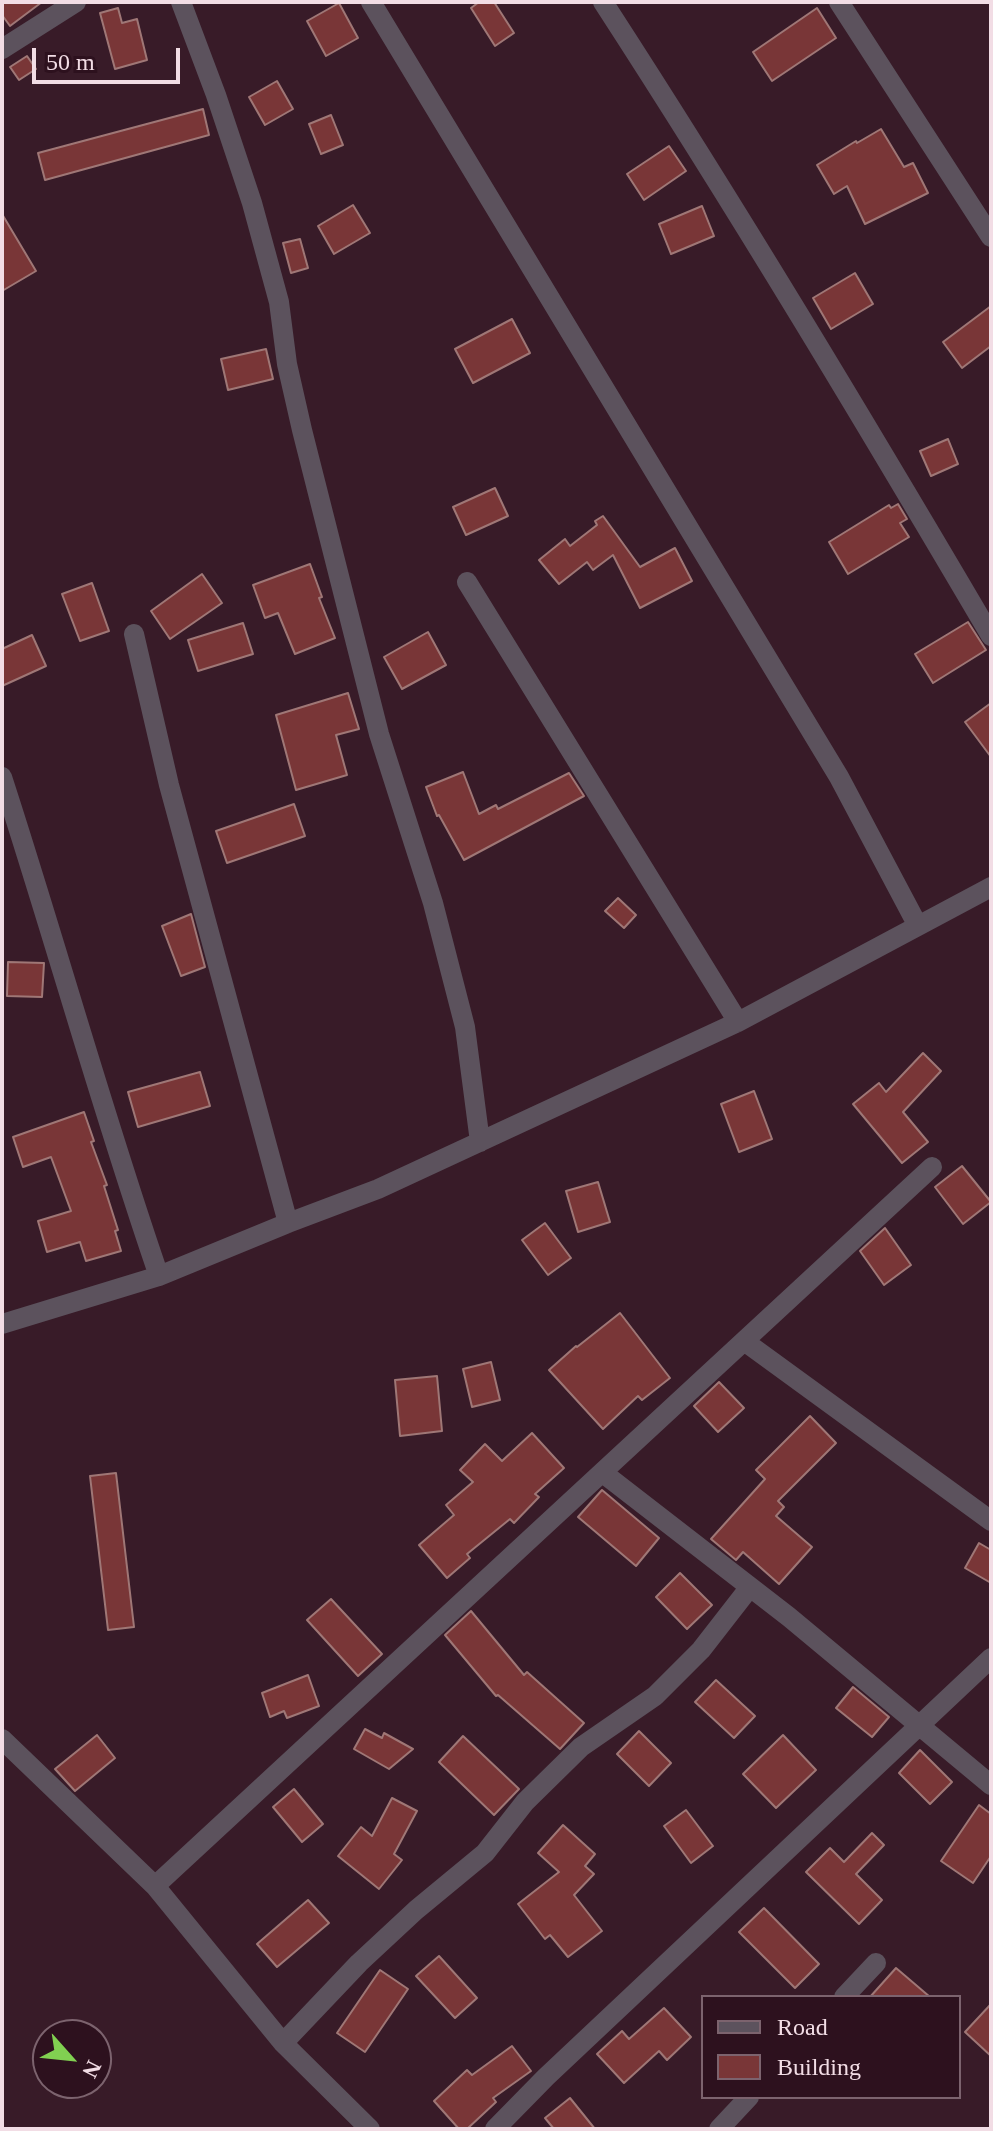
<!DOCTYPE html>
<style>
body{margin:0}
#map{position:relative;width:993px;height:2131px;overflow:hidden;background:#381b28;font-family:Georgia,serif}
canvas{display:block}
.frame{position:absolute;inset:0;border:4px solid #f2dde5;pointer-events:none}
.legend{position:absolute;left:701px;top:1995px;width:260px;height:104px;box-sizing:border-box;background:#2d111e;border:2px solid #7c636e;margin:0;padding:10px 14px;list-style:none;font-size:24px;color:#f2dde5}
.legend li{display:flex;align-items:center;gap:16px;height:40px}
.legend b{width:40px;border:2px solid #7c636e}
.north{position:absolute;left:32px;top:2019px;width:80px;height:80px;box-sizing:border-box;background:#2d111e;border:2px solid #7c636e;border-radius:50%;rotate:117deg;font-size:22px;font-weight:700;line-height:32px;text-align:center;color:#f2dde5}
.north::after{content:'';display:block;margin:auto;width:28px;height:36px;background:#81d051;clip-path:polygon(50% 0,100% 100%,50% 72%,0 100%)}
.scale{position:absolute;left:32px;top:48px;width:148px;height:36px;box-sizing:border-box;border:4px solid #f2dde5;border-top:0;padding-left:10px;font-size:24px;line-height:28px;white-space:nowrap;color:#f2dde5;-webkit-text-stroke:6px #2d111e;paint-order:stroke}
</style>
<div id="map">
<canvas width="993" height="2131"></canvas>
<div class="frame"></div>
<ul class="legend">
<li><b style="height:10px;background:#5c525d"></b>Road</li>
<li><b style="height:22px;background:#793637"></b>Building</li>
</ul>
<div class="north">N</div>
<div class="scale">50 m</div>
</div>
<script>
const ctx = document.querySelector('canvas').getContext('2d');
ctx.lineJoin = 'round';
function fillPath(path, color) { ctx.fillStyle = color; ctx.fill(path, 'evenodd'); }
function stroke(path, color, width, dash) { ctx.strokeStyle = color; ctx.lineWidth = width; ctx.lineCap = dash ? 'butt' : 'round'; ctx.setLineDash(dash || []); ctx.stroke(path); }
const building = new Path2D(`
 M2 2H42L10 26 2 15Z
 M479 2H494L514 33 495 46 471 8Z
 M339 3 358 38 326 56 307 21Z
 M118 8 122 23 137 19 147 60 115 69 100 13Z
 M817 8 836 38 772 81 753 52Z
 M27 56 36 69 19 80 10 67Z
 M277 81 293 109 265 125 249 97Z
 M203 109 209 135 45 180 38 153Z
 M331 115 343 145 321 154 309 124Z
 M881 129 904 167 913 163 928 193 865 224 847 186 834 194 817 165 856 141 857 143Z
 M669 146 686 171 644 200 627 174Z
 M353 205 370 233 334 254 318 226Z
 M702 206 714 236 671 254 659 224Z
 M2 214 36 271 2 291Z
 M300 239 308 268 291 273 283 243Z
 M855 273 873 304 831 329 813 298Z
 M991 306V346L962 368 943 342Z
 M512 319 530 353 473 383 455 349Z
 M266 349 273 379 228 390 221 359Z
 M948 439 958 464 931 476 920 451Z
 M495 488 508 516 466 535 453 507Z
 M898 504 907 519 900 523 909 537 848 574 829 542 889 505 891 508Z
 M603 516 640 567 675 548 692 581 640 608 613 555 593 570 587 562 559 584 539 560 565 539 570 546 597 525 595 521Z
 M310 564 322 597 319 598 335 638 295 654 278 613 265 618 253 585Z
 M202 574 222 603 170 639 151 611Z
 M92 583 109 631 80 641 62 594Z
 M968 622 986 650 933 683 915 654Z
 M243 623 253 654 198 671 188 640Z
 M428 632 446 665 402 689 384 657Z
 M32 635 46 666 2 686V649Z
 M348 693 359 729 336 735 347 775 296 790 276 715Z
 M991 703V757L965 722Z
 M463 772 479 814 496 805 498 809 569 773 584 796 464 860 439 815 437 816 426 787Z
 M294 804 305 836 227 863 216 831Z
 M618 898 636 915 624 928 605 911Z
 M191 914 205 967 181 976 162 926Z
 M8 962 44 963 42 997 7 996Z
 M923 1053 941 1071 903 1112 928 1142 902 1163 853 1104 879 1083 886 1092Z
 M200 1072 210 1106 138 1127 128 1092Z
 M754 1091 772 1139 739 1152 721 1104Z
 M84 1112 94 1141 91 1142 107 1185 104 1186 118 1230 115 1231 121 1251 86 1261 80 1242 47 1252 38 1221 71 1211 51 1157 23 1167 13 1137Z
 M962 1166 991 1202 963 1224 935 1187Z
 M598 1182 610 1222 578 1232 566 1191Z
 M545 1223 571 1258 548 1275 522 1240Z
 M885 1228 911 1265 884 1285 860 1251Z
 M620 1313 670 1378 642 1400 638 1396 603 1429 549 1370 576 1346 577 1347Z
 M491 1362 500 1400 472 1407 463 1369Z
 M437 1376 442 1431 400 1436 395 1380Z
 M719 1382 744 1408 718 1432 694 1406Z
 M810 1416 836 1443 778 1501 784 1507 776 1516 812 1547 779 1584 743 1552 736 1560 711 1539 765 1479 756 1470Z
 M532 1433 564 1468 535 1494 539 1497 514 1523 510 1519 467 1554 470 1558 447 1578 419 1545 454 1515 446 1505 473 1482 460 1470 485 1444 502 1461Z
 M116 1473 134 1627 108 1630 90 1476Z
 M602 1490 659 1538 636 1566 578 1517Z
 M979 1543 991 1550V1583L965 1568Z
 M680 1573 712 1605 687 1629 656 1597Z
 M331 1599 382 1654 358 1676 307 1620Z
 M471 1611 524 1675 527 1672 584 1723 560 1749 498 1695 496 1696 445 1635Z
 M308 1675 319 1706 287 1718 284 1711 270 1717 262 1693Z
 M716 1680 755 1716 734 1738 695 1702Z
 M853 1687 889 1717 872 1737 836 1708Z
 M365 1729 382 1738 384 1733 413 1749 389 1769 354 1749Z
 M639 1731 671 1763 649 1786 617 1754Z
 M97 1735 115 1758 75 1791 55 1769Z
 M783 1735 816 1770 776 1808 743 1774Z
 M463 1736 519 1789 494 1815 439 1762Z
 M920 1750 952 1782 930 1804 899 1773Z
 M294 1789 323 1824 302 1842 273 1807Z
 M392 1798 417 1811 394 1854 402 1860 379 1889 338 1856 361 1827 372 1836Z
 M979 1805 991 1814V1856L973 1883 941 1861Z
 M686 1810 713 1846 691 1863 664 1826Z
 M563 1825 595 1854 585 1866 594 1874 574 1895 602 1931 568 1957 550 1935 545 1939 518 1904 559 1872 538 1853Z
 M872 1833 884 1845 856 1874 882 1900 859 1924 806 1872 830 1848 844 1862Z
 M308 1900 329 1923 277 1967 257 1944Z
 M764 1908 819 1964 795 1988 739 1932Z
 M439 1956 477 1998 455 2018 416 1976Z
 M896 1968 930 1997H870Z
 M380 1970 408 1989 365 2052 337 2033Z
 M991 2004V2056L965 2032Z
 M664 2008 691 2037 667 2060 659 2051 624 2083 597 2054 622 2031 629 2039Z
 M512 2046 531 2071 493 2098 496 2102 467 2129H459L434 2101 467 2070 472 2075Z
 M570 2098 595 2129H554L545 2118Z`);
const street = new Path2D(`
 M181 2 216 95 252 203 279 302 287 364 302 430 379 734 433 903 465 1027 480 1142
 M371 2 839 777 918 926
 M603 2C738 210 865 422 991 636
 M839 2 991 237
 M2 49 76 2
 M467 582 738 1022
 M134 634 169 785 288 1223
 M2 777C56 943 102 1111 159 1276
 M2 1324 159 1276 288 1223 378 1189 738 1022 991 887
 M744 1341 991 1521
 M603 1473 789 1617 991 1785
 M2 1739 155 1886 283 2043 370 2129
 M155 1886 932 1167
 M844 1997 876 1963
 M283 2043 359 1963 416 1910 485 1853 525 1802 581 1747 655 1696 701 1650 750 1587
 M495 2129 546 2077 991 1658
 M719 2129 749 2097`);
fillPath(building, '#793637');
stroke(building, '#9f7776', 2);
stroke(street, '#5c525d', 20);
</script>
